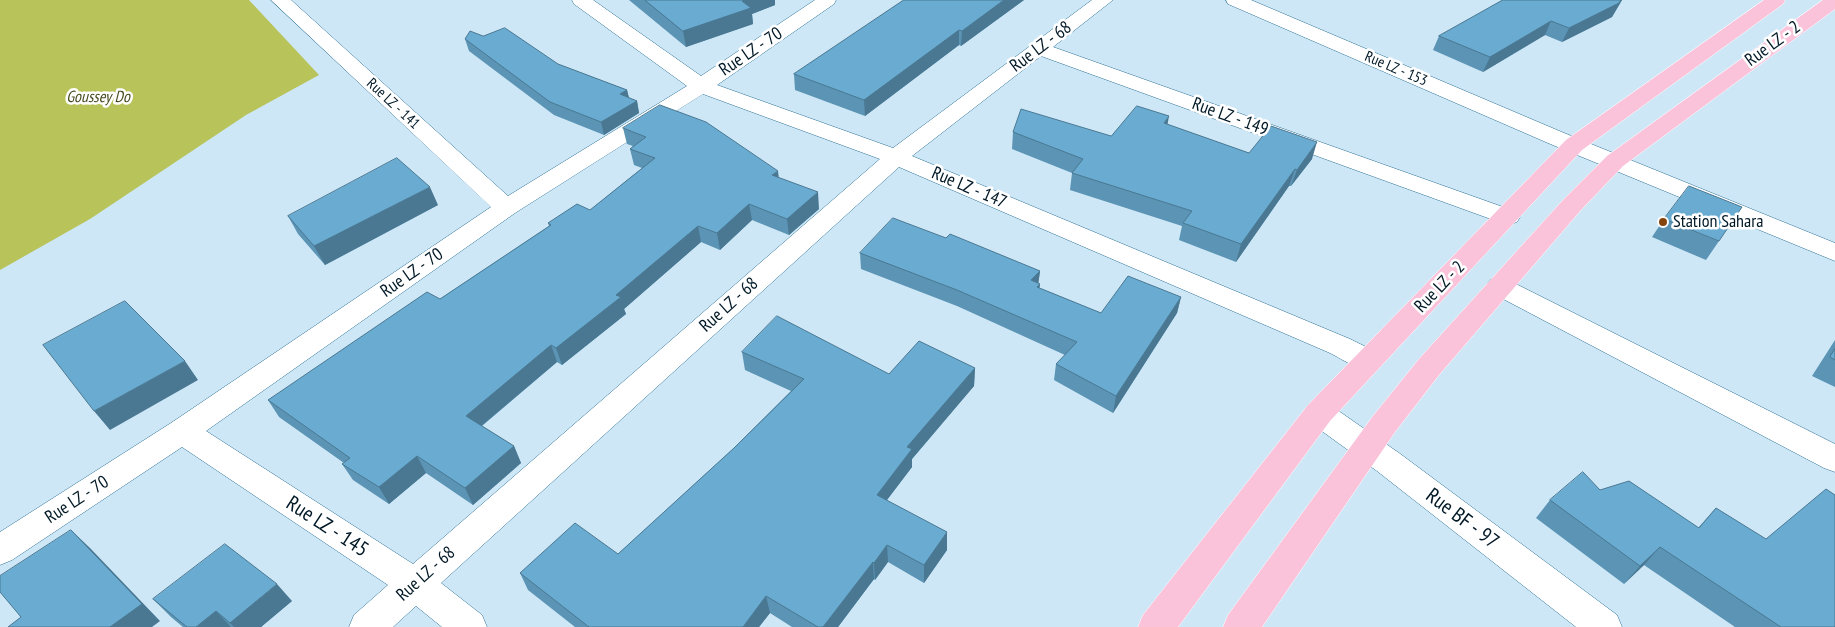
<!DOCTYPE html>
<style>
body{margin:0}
canvas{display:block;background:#cde7f7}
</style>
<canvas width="1835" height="627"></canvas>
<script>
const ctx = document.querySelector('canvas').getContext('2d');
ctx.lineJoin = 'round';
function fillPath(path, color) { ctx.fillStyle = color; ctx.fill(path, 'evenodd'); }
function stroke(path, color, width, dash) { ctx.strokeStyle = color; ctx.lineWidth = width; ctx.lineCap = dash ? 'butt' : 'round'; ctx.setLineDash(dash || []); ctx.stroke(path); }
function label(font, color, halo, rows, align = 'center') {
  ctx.font = font + ' "PT Sans Narrow",sans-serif'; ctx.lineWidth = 5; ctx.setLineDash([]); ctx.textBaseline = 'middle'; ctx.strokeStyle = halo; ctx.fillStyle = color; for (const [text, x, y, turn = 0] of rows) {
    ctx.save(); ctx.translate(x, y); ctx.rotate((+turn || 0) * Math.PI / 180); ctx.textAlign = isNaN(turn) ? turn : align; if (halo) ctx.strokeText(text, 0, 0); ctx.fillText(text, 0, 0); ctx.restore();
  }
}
const water = new Path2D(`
 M0 0H249L319 75 246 115 90 219 0 270Z`);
const minor = new Path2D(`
 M271 0H291L508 196 687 86 574 4 572 0H593L701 76 815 0H836L834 4 717 85 893 148 1092 0H1113L1053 47 1517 212 1520 217 1517 222 1508 225 1499 222 1041 56 912 156 1350 339 1378 353 1382 360 1378 367C1360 373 1346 361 1330 353L899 167 441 583 482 615 487 627H442L416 606 393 627H349L354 615 388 585 182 447 12 560 0 565V532L171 423 491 207ZM703 94 880 159 413 564 206 431 515 213Z
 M1226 0H1251L1564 133 1835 243V261L1548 143 1228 4Z
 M1499 277 1508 280 1835 444V472L1824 468 1490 292 1486 286 1490 280Z
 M1319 401 1330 405 1399 453 1617 615 1622 627H1576L1377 471 1308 421 1304 413 1308 405Z`);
const major = new Path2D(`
 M1764 0H1785L1783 4 1582 150 1330 421 1178 627H1138L1143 615 1308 405 1566 140Z
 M1823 0H1835V9L1623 166 1581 210 1439 375 1395 432 1262 627H1223L1228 615 1373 416 1419 359 1563 200 1607 156Z`);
const wall = new Path2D(`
 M629 0H775V5L752 14 753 24 686 47Z
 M904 0H1024L961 46 959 45 865 116 795 90 794 74Z
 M1503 0H1622L1612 17 1562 42 1545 35 1483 72 1433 50 1439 36Z
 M465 39 558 64 627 90 629 98 637 101 639 113 604 135 554 115 469 51Z
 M1168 125 1249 153 1312 159 1291 186H1289L1236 262 1179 240 1182 226 1070 190 1072 173 1012 149 1013 132 1111 136Z
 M623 128 778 178 819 209 789 235 752 220 720 250 701 242 624 309 626 314 562 365 557 362 482 426 514 446 521 463 473 505 426 473 389 504 353 480 342 464 344 463 279 417 268 400 440 299 549 226 548 223 590 210 642 168 634 165 630 149 633 146 627 144Z
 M438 205 325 265 298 234 288 216Z
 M1664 219 1719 241 1706 260 1652 237Z
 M946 238 1040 271 1038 284H1040L1039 288 1101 313 1181 297 1177 313 1113 413 1054 380 1056 364 1065 355 957 306 861 269 860 253Z
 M1835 340V387L1812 376Z
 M742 352 889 374 975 368 974 386 912 459V467L887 500 947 550 924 583 888 562 875 580 874 579 838 627H792L770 613 759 627H575L528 590 520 573 618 554 734 448 791 391 745 370Z
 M1600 490 1698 528 1716 508 1835 627H1735L1644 565 1624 584 1536 518 1550 500Z
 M153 599 292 601 261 627H183L171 617Z`);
const shadedWall = new Path2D(`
 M745 0H775V5L752 14 753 24 686 47 683 31Z
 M1004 0H1024L961 46 962 31Z
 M1621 0H1622L1612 17 1562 42 1569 28Z
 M1551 21 1545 35 1483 72 1490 57Z
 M959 30V45L865 116 864 100Z
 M627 90 630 102 620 94Z
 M637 101 639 113 604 135 601 122Z
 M1169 116 1166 133 1164 123Z
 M1317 142 1312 159 1291 186 1297 170Z
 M1295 169 1289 186 1236 262 1241 244Z
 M778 171 780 188 772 175Z
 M430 187 438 205 325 265 314 246Z
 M818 192 819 209 789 235 787 219Z
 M749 204 752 220 720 250 717 233Z
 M698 226 701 242 624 309 626 314 562 365 556 348 616 295Z
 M1040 271 1038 286 1040 284 1038 301 1031 280Z
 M1181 297 1177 313 1113 413 1116 396Z
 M551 345 557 362 474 432 466 416Z
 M185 361 198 380 110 430 94 411Z
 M975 368 974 386 912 459V467L877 513V495L907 447Z
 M514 446 521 463 473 505 465 488Z
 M417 456 426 473 389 504 379 487Z
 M71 530 90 548 160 621 152 627H110Z
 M947 532V550L924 583V565Z
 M887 545 888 562 875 580 874 563Z
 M1660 547 1644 565 1624 584 1640 566Z
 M873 562 874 579 838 627H823Z
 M277 584 292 601 261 627H234L230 623Z
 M766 596 770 613 759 627H743Z
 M216 611 231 627H196Z`);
const building = new Path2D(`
 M645 0H745L742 1 751 8 683 31Z
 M904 0H1004L962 31 959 30 864 100 794 74Z
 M1503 0H1621L1619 3 1569 28 1551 21 1490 57 1439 36Z
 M505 28 558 64 627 90 620 94 637 101 601 122 550 102 465 39 470 31 483 36Z
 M660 105 706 122 778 171 772 175 818 192 787 219 749 204 717 233 698 226 616 295 621 297 556 348 551 345 466 416 514 446 465 488 417 456 379 487 342 464 350 458 268 400 427 292 440 299 551 225 548 223 577 204 590 210 655 158 630 149 646 137 623 128Z
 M1137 106 1169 116 1164 123 1249 153 1271 126 1317 142 1297 170 1295 169 1241 244 1183 223 1192 211 1072 173 1083 159 1013 132 1021 109 1111 136Z
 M397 158 430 187 314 246 288 216Z
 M1689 186 1742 207 1719 241 1664 219Z
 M893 218 946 238 950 234 1040 271 1031 280 1040 284 1037 287 1101 313 1128 276 1181 297 1116 396 1056 364 1077 342 957 290 860 253Z
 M125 301 185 361 94 411 43 345Z
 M777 316 889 374 919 341 975 368 907 447 912 449 877 495 947 532 924 565 887 545 874 563 873 562 823 627H818L766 596 743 627H589L520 573 575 523 618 554 734 448 804 379 742 352Z
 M1835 349V360L1830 357Z
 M1583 472 1600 490 1629 481 1699 528 1716 508 1766 539 1826 489 1835 495V627H1781L1660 547 1640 566 1550 500Z
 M71 530 142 604 110 627H8L21 617 0 592V576Z
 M225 544 277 584 230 623 216 611 196 627H187L153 599Z`);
const markers = [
 [1663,222,5,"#85440d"]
];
const farStreetnames = [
 ["Rue LZ - 153",1396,69,23],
 ["Rue LZ - 141",393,104,43]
];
const farWaternames = [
 ["Goussey Do",98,97]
];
const streetNames = [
 ["Rue LZ - 2",1773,44,-36],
 ["Rue LZ - 68",1041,47,-37],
 ["Rue LZ - 70",751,52,-34],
 ["Rue LZ - 149",1230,117,20],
 ["Rue LZ - 147",969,188,23],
 ["Rue LZ - 70",412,273,-35],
 ["Rue LZ - 2",1440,287,-46],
 ["Rue LZ - 68",729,305,-42],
 ["Rue LZ - 70",77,500,-33],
 ["Rue LZ - 68",426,574,-42]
];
const poiNames = [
 ["Station Sahara",1673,222]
];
const nearStreetnames = [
 ["Rue BF - 97",1462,519,37],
 ["Rue LZ - 145",327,527,33]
];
fillPath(water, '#b8c359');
stroke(minor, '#2d7093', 1);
stroke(major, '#fff', 1);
fillPath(minor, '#fff');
fillPath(major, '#fbc3da');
fillPath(wall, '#5b94b4');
fillPath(shadedWall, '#4a7892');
fillPath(building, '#6aacd1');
stroke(building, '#4a7892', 1);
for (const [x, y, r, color] of markers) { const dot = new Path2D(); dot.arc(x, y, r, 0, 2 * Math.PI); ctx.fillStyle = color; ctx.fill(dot); stroke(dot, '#fff', 2); }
label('15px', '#001826', '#fff', farStreetnames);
label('italic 16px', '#464b1f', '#fff', farWaternames);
label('18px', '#001826', '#fff', streetNames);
label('18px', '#001826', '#fff', poiNames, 'left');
label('21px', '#001826', '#fff', nearStreetnames);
</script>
